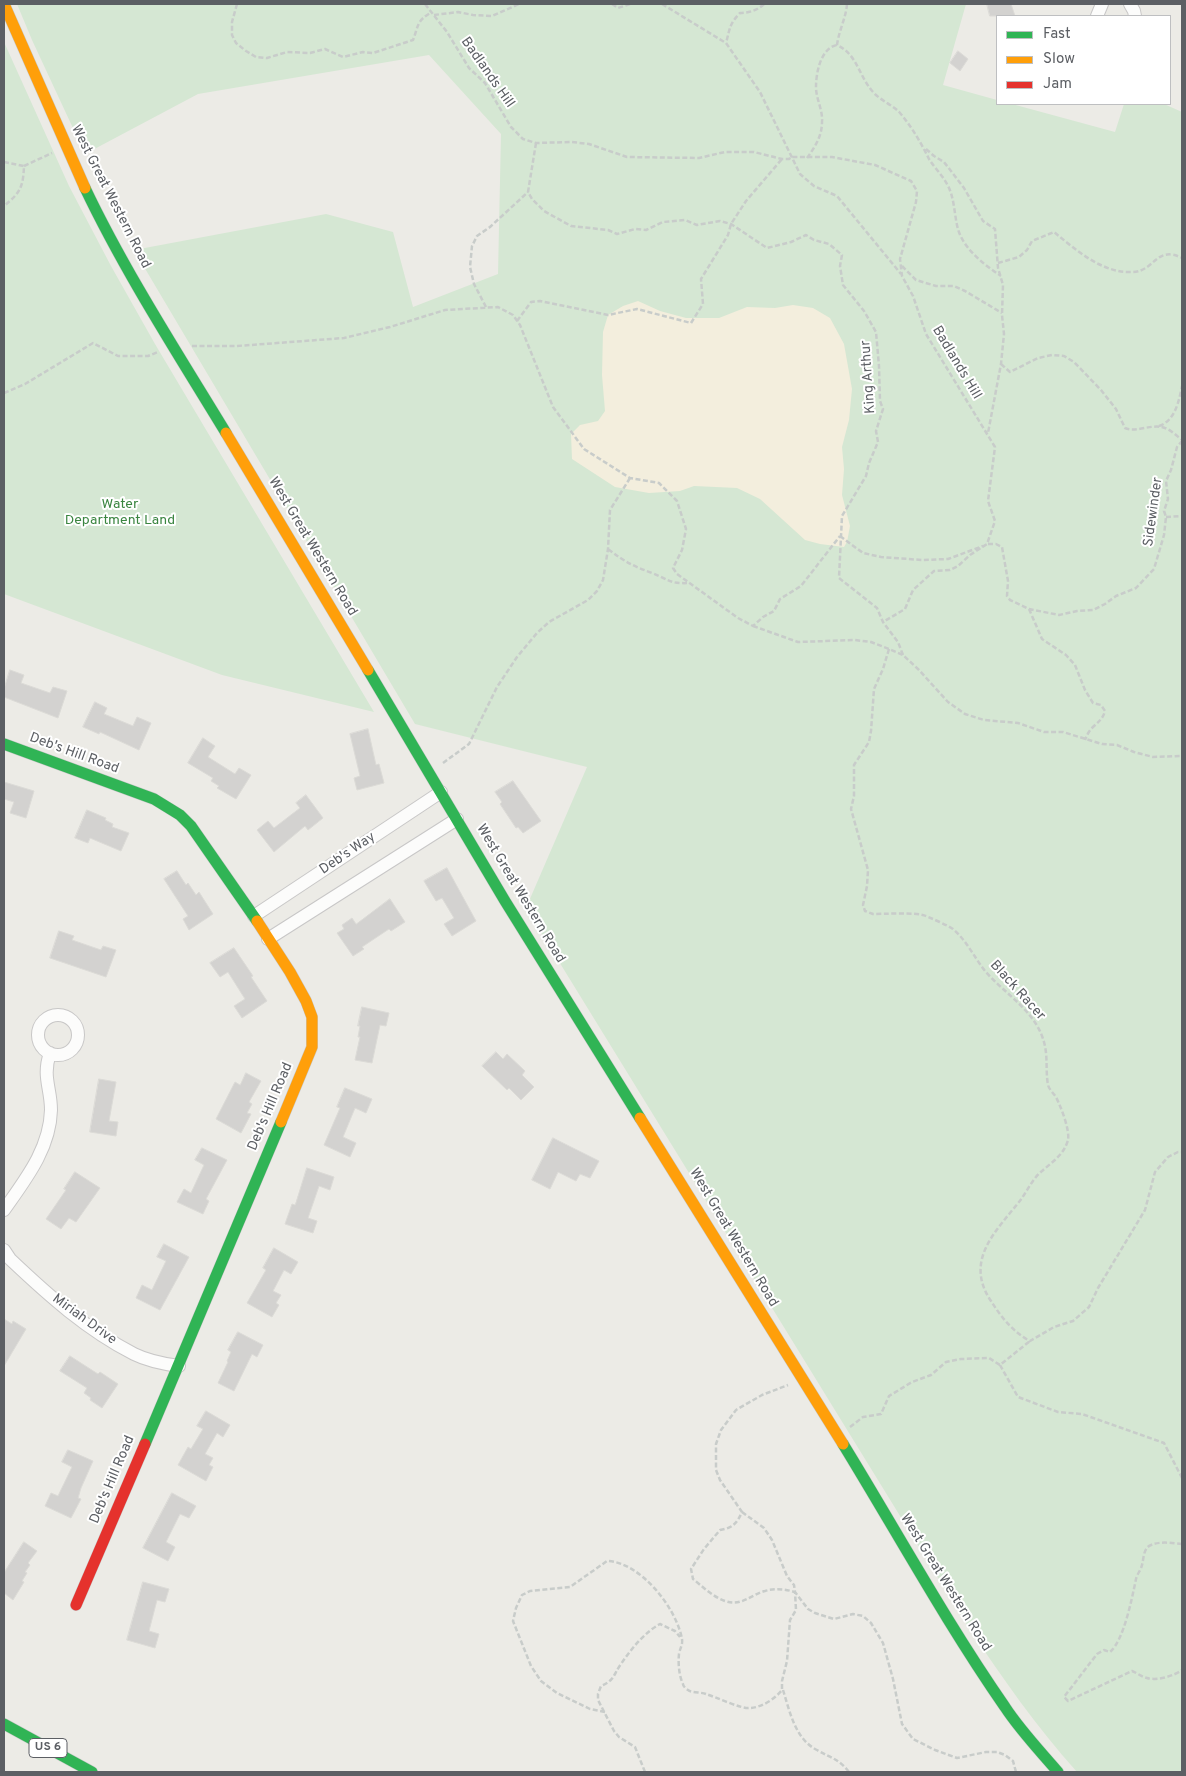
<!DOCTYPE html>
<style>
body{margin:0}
#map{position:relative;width:1186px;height:1776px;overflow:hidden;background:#ecebe6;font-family:Overpass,sans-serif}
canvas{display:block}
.frame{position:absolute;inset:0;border:5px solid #5c5f64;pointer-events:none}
.legend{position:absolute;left:996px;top:15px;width:175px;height:90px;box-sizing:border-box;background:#fff;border:1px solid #bebfc1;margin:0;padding:6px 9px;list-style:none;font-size:15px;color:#5c5f64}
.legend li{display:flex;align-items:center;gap:10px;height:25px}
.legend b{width:25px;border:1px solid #bebfc1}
</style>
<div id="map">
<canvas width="1186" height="1776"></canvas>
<div class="frame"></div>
<ul class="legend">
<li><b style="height:6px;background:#30b455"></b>Fast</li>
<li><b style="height:6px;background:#ff9f0a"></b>Slow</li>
<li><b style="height:6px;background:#e5322d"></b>Jam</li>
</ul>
</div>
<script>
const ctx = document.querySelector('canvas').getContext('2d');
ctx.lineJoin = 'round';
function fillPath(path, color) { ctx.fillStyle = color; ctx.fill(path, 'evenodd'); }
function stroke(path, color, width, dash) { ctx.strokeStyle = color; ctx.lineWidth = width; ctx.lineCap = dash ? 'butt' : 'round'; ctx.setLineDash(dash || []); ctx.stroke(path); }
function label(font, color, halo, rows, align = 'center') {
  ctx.font = font + ' Overpass,sans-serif'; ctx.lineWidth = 4; ctx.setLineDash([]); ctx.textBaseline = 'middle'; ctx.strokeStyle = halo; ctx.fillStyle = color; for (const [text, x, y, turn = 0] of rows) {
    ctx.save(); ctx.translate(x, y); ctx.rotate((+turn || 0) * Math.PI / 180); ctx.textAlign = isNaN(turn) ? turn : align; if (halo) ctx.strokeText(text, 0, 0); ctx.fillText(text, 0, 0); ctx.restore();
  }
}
const green = new Path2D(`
 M17 4H966L943 85 997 100V104H1012L1115 132 1124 104H1164L1182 112V1772H1077C1036 1726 1003 1679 969 1628L526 908 587 767 415 724 134 250 326 214 393 232 413 307 498 274 501 134 429 55 198 94 85 154 32 40Z
 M4 42 69 186 111 266 155 344 374 712 222 675 4 594Z`);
const sand = new Path2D(`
 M638 301 660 311 686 318H719L747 307 775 308 793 305 813 308 830 318 844 344 852 389 849 420 842 447 844 469 842 495 850 526 847 542 844 547 820 544 805 540 760 499 737 488 694 486 680 491 649 493 615 487 572 459 571 434 580 425 598 421 605 411 602 375 603 332 608 315 623 306Z`);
const building = new Path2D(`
 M987 4H1011L1015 16H990Z
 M958 51 968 59 960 71 950 63Z
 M10 670 24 675 21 683 50 693 53 687 67 691 58 718 4 697V689Z
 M95 702 107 708 104 714 133 726 137 717 151 723 139 750 100 732 99 734 83 727Z
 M368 729 376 765 379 764 384 783 357 790 354 778 360 776 350 734Z
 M203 738 215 746 208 757 235 774 239 768 251 775 236 799 217 788 219 786 211 781 213 778 188 763Z
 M513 781 541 821 523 833 518 827 516 828 500 804 502 802 495 792Z
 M4 782 34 791 26 818 10 813 14 802 4 799Z
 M306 795 323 818 308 830 305 826 274 852 257 830 268 821 274 828 300 808 296 803Z
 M87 810 106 818 105 820 113 824 112 827 129 833 121 851 90 838 88 843 75 838Z
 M447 868 476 921 452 936 444 924 454 918 442 898 436 901 424 881Z
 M177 871 186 885 188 883 196 895 199 892 213 914 189 930 183 919 188 916 164 879Z
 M390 899 405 922 391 931 389 929 362 947 364 949 353 956 337 933 344 929 342 925 352 918 356 924Z
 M59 931 74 936 72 940 101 950 103 946 116 950 106 977 50 958Z
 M234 948 253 976 251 977 267 1001 242 1018 234 1006 245 999 228 972 220 977 210 963Z
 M362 1007 389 1013 386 1026 380 1025 372 1063 355 1060 360 1037H358L360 1026H358Z
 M496 1052 503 1059 507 1054 525 1071 522 1075 534 1087 521 1100 509 1088 507 1090 482 1066Z
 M246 1073 261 1081 249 1102 252 1104 247 1113 251 1114 241 1133 216 1119 235 1082 240 1085Z
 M99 1079 116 1082 109 1121 118 1122 116 1136 90 1132Z
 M345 1088 372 1099 366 1113 355 1108 343 1137 356 1143 350 1157 324 1145 340 1108 337 1107Z
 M553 1138 599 1161 590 1178 580 1174 576 1181 558 1172 550 1189 532 1180Z
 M202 1148 227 1160 206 1199 209 1201 203 1214 177 1202 184 1189 191 1193 204 1165 195 1160Z
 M307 1168 334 1177 330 1190 319 1186 308 1218 317 1221 313 1233 285 1224 292 1204 295 1205Z
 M75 1172 100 1188 76 1222 69 1218 61 1229 46 1219 66 1190 64 1189Z
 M164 1244 189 1257 160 1310 136 1298 142 1285 152 1290 166 1261 157 1257Z
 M274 1248 298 1262 291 1274 284 1270 273 1291 281 1295 276 1303 279 1305 272 1317 247 1303 266 1270 263 1268Z
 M4 1319 12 1324 13 1321 26 1329 4 1366Z
 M238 1332 263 1345 257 1357 252 1354 234 1391 218 1383 228 1362 227 1361 231 1352 228 1350Z
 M70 1356 98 1374 100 1372 118 1384 102 1408 90 1400 91 1398 84 1393 87 1388 60 1371Z
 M206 1411 230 1425 223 1437 217 1433 205 1454 213 1458 209 1465 213 1467 206 1481 178 1465 188 1447 191 1449 203 1429 197 1426Z
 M68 1450 93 1461 81 1488 78 1498 81 1499 71 1518 45 1506 51 1493 58 1496 72 1467 62 1462Z
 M172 1493 196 1506 189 1518 180 1514 166 1542 175 1547 168 1561 143 1548Z
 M24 1542 37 1551 28 1563 30 1565 25 1572 27 1573 22 1581 24 1582 13 1600 4 1593V1573Z
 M143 1582 169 1589 165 1602 157 1600 149 1631 159 1634 155 1648 127 1640Z`);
const path = new Path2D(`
 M237 4 232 22V35L236 43 246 51 256 57 267 58 287 52 310 53 325 49 343 57 363 52 373 53 413 40C419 25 416 21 432 12
 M425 4 447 32 469 68 485 83 511 127 523 139 536 143 572 142 589 144 627 157 699 158 725 152H754L782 159H789L791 157H832L875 165 911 181 917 191 916 202 900 259 902 276 913 296 926 334 995 447 988 501 995 521 987 544 970 555 958 566 950 570 934 571 913 590 905 609 883 622
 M612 4 618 8 630 4
 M662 4 726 43
 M764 4C758 10 749 13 740 13 729 24 730 29 726 43L760 92 800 174 814 186 837 196 901 274
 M847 4C846 18 839 30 837 45 858 55 858 75 873 92 881 101 893 105 900 113 912 127 921 143 929 159 934 167 942 175 947 184 954 196 954 211 957 225 961 247 983 264 1001 276
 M434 15 458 12 473 15 492 16 519 4
 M536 143 528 192 532 199 544 211 571 226 608 230 617 234 635 229 646 230 663 222 685 220 697 225 720 221 731 224 767 248 791 242 806 235 814 240 829 244 842 255 840 266 843 285 864 311 876 332 879 366 880 401 883 409 876 431 878 442 869 463 866 476 842 516 839 578 877 608 883 622 898 642 903 655
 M926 149 934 156 944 162 964 188 983 221 995 229 998 268 1003 285 1002 315 1004 334 1001 364 988 433
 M807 158C815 147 822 136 822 122 823 110 816 99 816 87 816 72 821 48 837 45
 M4 162 24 166C23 187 21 192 4 206
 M24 166 52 153
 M998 263 1019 257 1027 250 1032 241 1054 232C1076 250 1103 274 1133 272 1155 271 1156 245 1182 258
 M902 266 916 280 936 286H954L965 291 1002 313
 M486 307 474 284 470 267 472 246 477 236 490 227 528 192
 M517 321 531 302 540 301 608 315 637 309 691 323 703 304 701 279 728 235 731 224 746 201 782 159
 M192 346H237L344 338 390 327 445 310 498 307 513 315 520 325 553 407 584 449 630 478 659 483 677 501 686 529 682 550 673 568 677 574 738 618 753 626 763 617 774 611 780 599 801 586 840 536
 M1001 364 1010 372 1038 358 1052 355 1064 356 1074 362 1101 390 1116 409 1125 428C1137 433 1152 423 1165 428 1171 430 1177 436 1182 440
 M4 393 25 384 93 343 118 356H148L158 352
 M1159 426C1175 421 1179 401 1182 386
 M1166 517 1182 516
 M840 536 863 553 881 557 922 560 948 559 983 546
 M988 544H996L1002 547 1008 581 1007 596 1010 600 1029 609 1059 615 1077 611 1093 610 1105 604 1116 596 1136 588 1154 569 1164 535 1166 517 1164 511 1168 499 1166 481 1171 470 1177 447 1182 441
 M608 549C625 562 633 566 652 573 670 580 669 584 690 583
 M1029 609 1042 639 1066 655 1075 665 1085 690 1093 703 1101 705 1105 711C1103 719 1098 722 1092 728 1089 731 1087 735 1085 740
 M753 626 798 642 855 640 871 642 889 649 903 655 919 670 948 702 965 714 984 720 1018 723 1044 732H1063L1102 744 1117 745 1134 752 1153 757 1182 756
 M889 649 883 669 874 689 871 731 869 742 854 765V796L851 809 868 870 867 886 863 905 865 911 873 914C884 914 918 912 926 916 931 918 949 926 953 929 967 941 974 957 985 971 1003 992 1032 1009 1042 1036 1049 1054 1045 1068 1048 1085 1049 1089 1053 1093 1056 1097 1061 1107 1070 1130 1068 1140 1064 1155 1052 1162 1042 1171 1032 1179 1027 1192 1019 1202 995 1232 964 1261 991 1301 1001 1317 1014 1333 1030 1341L1054 1327 1073 1321 1089 1307 1098 1288 1145 1210 1155 1172 1168 1157 1178 1152H1182
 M443 763 469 744 497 687 517 657 537 633 549 622 588 600 597 591 603 580 608 549 610 510 630 478
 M1000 1365 1018 1397 1058 1412 1082 1414 1164 1443 1182 1478
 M850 1427 863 1417 881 1414 889 1396 912 1382 931 1375 946 1362 961 1359 989 1358 1000 1365 1030 1341
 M742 1512 764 1528 772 1540 787 1576 794 1585 795 1592 808 1609 815 1613 834 1619 853 1614 863 1616 871 1623 883 1643 893 1679 902 1724 913 1739 935 1750 957 1758 986 1752H997L1005 1755 1013 1761 1016 1772
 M1182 1544C1173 1543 1160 1541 1151 1545 1143 1548 1144 1558 1142 1565 1141 1570 1137 1574 1136 1579 1132 1598 1124 1640 1110 1652L1104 1650 1097 1654 1064 1697 1068 1701 1132 1671C1137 1673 1142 1677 1147 1678 1157 1681 1174 1676 1182 1670
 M783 1690C790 1712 795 1739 817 1750 831 1758 839 1759 849 1772
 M605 1712 590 1709 557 1693 541 1681 531 1666 513 1621 516 1608 522 1595 530 1591 570 1587 607 1561C640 1562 676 1607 682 1639 683 1645 680 1648 679 1654 678 1663 679 1676 683 1684 683 1686 686 1689 688 1690 692 1693 701 1692 706 1694 716 1697 741 1709 749 1708 761 1708 775 1699 782 1690V1681L787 1661 790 1620 796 1610 795 1592C785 1589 775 1588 765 1591 750 1595 741 1607 725 1601 713 1597 702 1586 693 1579L691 1569 704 1549 720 1530C733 1528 737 1523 742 1512L720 1480 716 1470V1444L721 1430 736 1410 762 1395 788 1385
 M645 1772 635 1747 619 1737 614 1731 598 1700V1694L601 1686C615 1680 613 1675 621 1664 631 1649 645 1632 660 1624L675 1631 680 1637`);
const street = new Path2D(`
 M1130 4 1134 11 1135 16
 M1097 16 1102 4
 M254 916 441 792
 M268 939 457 819
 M38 1035a20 20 0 1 1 40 0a20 20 0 1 1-40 0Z
 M4 1210C25 1180 50 1149 51 1110 51 1088 42 1077 50 1053
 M4 1250 10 1259C48 1295 87 1330 134 1354 148 1361 164 1364 179 1366`);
const fast = new Path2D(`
 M85 188C125 272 178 354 226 433
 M368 670 505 901 640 1118
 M4 744 154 799 180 815 191 826 257 921
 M145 1444 281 1122
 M843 1444C897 1532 946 1622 1005 1707 1020 1730 1040 1751 1058 1772
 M4 1724 92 1772`);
const slow = new Path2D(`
 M4 4 85 188
 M226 433 368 670
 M257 921 290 972 306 1001 312 1017V1047L281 1122
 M640 1118 843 1444`);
const jam = new Path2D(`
 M76 1605 145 1444`);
const shields = [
 [48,1748,38]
];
const shieldNames = [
 ["US 6",48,1748]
];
const streetNames = [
 ["Badlands Hill",487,73,55],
 ["West Great Western Road",110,197,63],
 ["Badlands Hill",956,363,59],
 ["King Arthur",869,377,-94],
 ["Sidewinder",1154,512,-82],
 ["West Great Western Road",312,547,59],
 ["Deb's Hill Road",74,754,20],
 ["Deb's Way",348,854,-34],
 ["West Great Western Road",520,894,59],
 ["Black Racer",1017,991,48],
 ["Deb's Hill Road",271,1107,-67],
 ["West Great Western Road",733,1238,59],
 ["Miriah Drive",84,1320,36],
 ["Deb's Hill Road",113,1480,-67],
 ["West Great Western Road",945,1583,58]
];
const parkNames = [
 ["Water",120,505],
 ["Department Land",120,521]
];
fillPath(green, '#d5e7d3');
fillPath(sand, '#f3eedd');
fillPath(building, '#d3d2d0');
stroke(building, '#dbdad6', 1);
stroke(street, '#c8c7c7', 14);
stroke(fast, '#c7c7c7', 12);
stroke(slow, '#c7c7c7', 12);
stroke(jam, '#c7c7c7', 12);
stroke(path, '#c8ccca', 2.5, [5, 2.5]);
stroke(street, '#fcfcfb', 12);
stroke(fast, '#30b455', 11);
stroke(slow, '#ff9f0a', 11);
stroke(jam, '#e5322d', 11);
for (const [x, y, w] of shields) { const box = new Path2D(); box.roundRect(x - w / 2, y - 9.5, w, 19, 4); ctx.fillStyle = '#fff'; ctx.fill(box); stroke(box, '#5c5f64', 1); }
label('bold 12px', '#5c5f64', null, shieldNames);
label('14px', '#5c5f64', '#fff', streetNames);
label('14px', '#3a8540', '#fff', parkNames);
</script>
